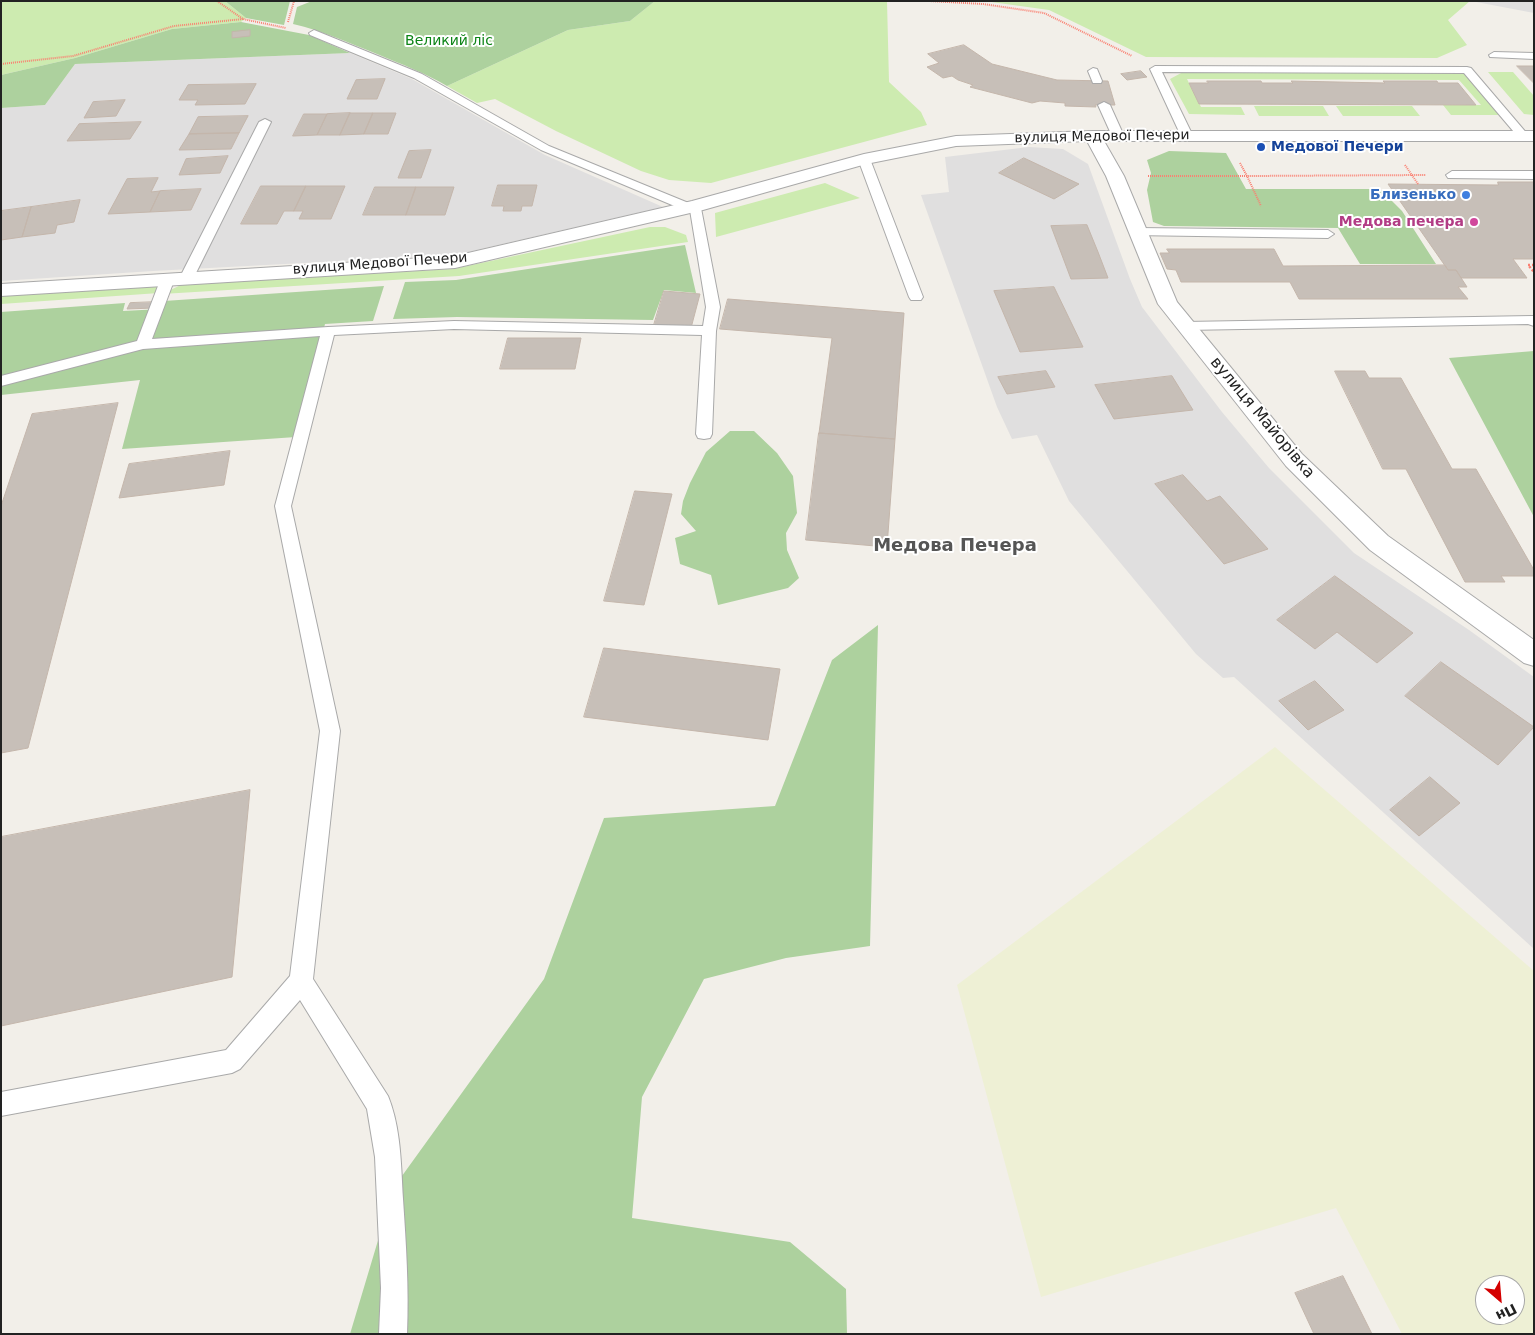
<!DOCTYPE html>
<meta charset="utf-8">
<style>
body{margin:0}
#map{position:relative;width:1535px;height:1335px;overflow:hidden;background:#f2efe9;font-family:"DejaVu Sans",sans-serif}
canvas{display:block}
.frame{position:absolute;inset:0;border:2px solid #222;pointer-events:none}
.north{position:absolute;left:1475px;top:1275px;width:50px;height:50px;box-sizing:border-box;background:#fff;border:1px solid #a7a7a7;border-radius:50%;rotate:153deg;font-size:14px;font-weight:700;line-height:20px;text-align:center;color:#222}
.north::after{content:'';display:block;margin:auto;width:18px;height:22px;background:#d40000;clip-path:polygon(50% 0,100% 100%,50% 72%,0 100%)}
</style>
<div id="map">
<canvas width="1535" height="1335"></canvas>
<div class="frame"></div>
<div class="north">Пн</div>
</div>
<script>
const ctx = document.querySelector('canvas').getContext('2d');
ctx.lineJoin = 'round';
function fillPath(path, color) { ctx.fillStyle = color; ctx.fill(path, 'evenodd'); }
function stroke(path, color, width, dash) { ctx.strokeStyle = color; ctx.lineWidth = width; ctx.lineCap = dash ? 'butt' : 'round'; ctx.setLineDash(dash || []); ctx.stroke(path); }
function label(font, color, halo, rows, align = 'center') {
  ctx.font = font + ' "DejaVu Sans",sans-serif'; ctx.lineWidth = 4; ctx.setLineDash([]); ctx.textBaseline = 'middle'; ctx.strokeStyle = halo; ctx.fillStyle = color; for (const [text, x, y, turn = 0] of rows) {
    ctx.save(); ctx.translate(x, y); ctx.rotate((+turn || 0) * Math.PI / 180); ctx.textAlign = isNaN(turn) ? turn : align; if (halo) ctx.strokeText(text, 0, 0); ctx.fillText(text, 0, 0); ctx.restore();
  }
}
const residential = new Path2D(`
 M1471 1H1534V13Z
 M350 53 412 79 545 155 663 207 455 255 153 271 1 281V108L45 105 75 64Z
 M1029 147 1063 149 1088 164 1130 279 1142 307 1222 412 1269 468 1354 553 1469 630 1534 677V949L1234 677 1223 678 1196 654 1069 501 1037 435 1012 439 997 407 921 195 949 192 945 157Z`);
const farmland = new Path2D(`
 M1275 747 1534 971V1334H1402L1336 1208 1041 1297 957 985ZM1485 1285H1515V1315H1485Z`);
const grass = new Path2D(`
 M1 1H225L246 18 241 22 172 29 75 58 1 75Z
 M655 1H887L889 82 921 112 927 125 711 183 669 180 641 171 556 131 495 99 477 103 447 86 568 30 630 21Z
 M984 1H1470L1448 20 1467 45 1437 58 1146 57 1049 10Z
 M1183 72 1464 73 1501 115H1451L1443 105H1481L1459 80 1187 79 1201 107H1241L1245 115 1189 114 1170 79Z
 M1488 72H1513L1534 96V115L1524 114Z
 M1254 106H1323L1329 116H1259Z
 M1336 106H1412L1420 116H1343Z
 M825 183 860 198 716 237 715 213Z
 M650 227H665L686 235 688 242 459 276 162 294 183 284 453 269Z
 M165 280 159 293 1 304V292Z`);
const forest = new Path2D(`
 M225 1H290L284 25 246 18Z
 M312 1H655L630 21 568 30 447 86C425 73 401 64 377 54 349 43 323 31 293 24L297 7Z
 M241 22 309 35 350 53 75 64 45 105 1 108V75L75 58 172 29Z
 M1169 151 1226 153 1246 189H1380L1402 211 1436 264H1360L1338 228 1164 226 1153 222 1147 190 1151 173 1147 160Z
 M685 245 696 293 664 290 653 320 457 317 393 319 405 282 456 280Z
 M384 286 373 321 325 324 296 437 122 449 140 380 1 395V312L125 303 123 311 161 309 164 301Z
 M1534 351V517L1449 358Z
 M730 431H754L777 453 793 476 797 513 786 533 787 550 799 578 788 588 718 605 711 575 680 564 675 538 696 531 681 514 683 501 690 483 706 452Z
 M878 625 870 946 786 958 704 979 642 1097 632 1218 790 1242 846 1289 847 1334H350L394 1187 544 979 604 818 775 806 832 660Z`);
const building = new Path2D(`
 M250 30V36L232 38V32Z
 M964 45 992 64 1057 80 1108 81 1115 105H1095L1096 107 1065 106V103L1040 101 1032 103 970 87 973 85 958 80 952 76 943 78 927 67 939 63 928 54Z
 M1517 66H1534V83Z
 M1141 71 1147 77 1127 80 1121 74Z
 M385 79 377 99H347L356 80Z
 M1207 81H1261L1262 83H1293L1291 81 1385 83 1383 81H1437L1438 83H1458L1476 105 1199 104 1189 83H1208Z
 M256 84 245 104 195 105 198 100H179L188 85Z
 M125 100 116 116 84 118 93 102Z
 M350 113H373L364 134 340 135Z
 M350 113 340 135H317L327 114Z
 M373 113H396L388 134H364Z
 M304 114H327L317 135 293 136Z
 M248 116 239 133 189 134 198 117Z
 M141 122 130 139 67 141 79 124Z
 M239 133 231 149 179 150 189 134Z
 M431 150 421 178H398L409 151Z
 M228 156 220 173 179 175 186 159Z
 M1024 158 1079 184 1054 199 999 173Z
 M158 178 151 192 160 191 150 212 108 214 127 179Z
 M1498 182H1534V259H1513L1527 278H1461L1456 270H1448L1388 184 1498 185Z
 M498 185H537L532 206H522L521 211H503L504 206H492Z
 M261 186H306L294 211H284L277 224H241Z
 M306 186H345L331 219H299L303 211H294Z
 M375 187H416L406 215H363Z
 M416 187H454L445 215H406Z
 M201 189 191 210 150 212 160 191Z
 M80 200 74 222 57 225 55 233 22 237 31 207Z
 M31 207 22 237 1 240V211Z
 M1087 225 1098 252 1108 278 1071 279 1051 226Z
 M1167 249H1274L1283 266 1445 265 1448 270H1456L1467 287H1458L1468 299H1299L1290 282H1181L1176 270 1167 269 1160 253H1169Z
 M1054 287 1083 347 1020 352 994 291Z
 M664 291 700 294 691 328 654 325Z
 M728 299 904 313 895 439 819 433 832 338 720 329Z
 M156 302 154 308 127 309 130 303Z
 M508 338H581L575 369H500Z
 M1046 371 1055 387 1007 394 998 377Z
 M1335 371H1365L1369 378H1401L1452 469H1476L1534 570V576H1501L1505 582H1465L1406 469H1383Z
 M1172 376 1193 410 1114 419 1095 385Z
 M118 403 28 748 1 753V506L32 414Z
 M819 433 895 439 887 547 806 540Z
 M230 451 224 485 119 498 129 464Z
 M1183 475 1207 501 1220 496 1268 549 1224 564 1155 484Z
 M635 491 672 494 644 605 604 601Z
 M1335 576 1413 633 1377 663 1337 632 1315 649 1277 620Z
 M604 648 780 669 768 740 584 717Z
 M1441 662 1534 727 1498 765 1405 696Z
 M1315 681 1344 710 1308 730 1279 701Z
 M1430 777 1460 803 1419 836 1390 810Z
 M250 790 232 977 1 1026V837Z
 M1343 1276 1372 1334H1314L1295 1293Z`);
const pathFar1 = new Path2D(`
 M217 1 243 19 286 28
 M929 1 983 4 1044 13 1132 56
 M288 22 294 1
 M1 64 73 56 174 26 243 19
 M1240 163 1247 176 1426 175
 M1405 165 1418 184
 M1148 176H1247L1261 206`);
const path = new Path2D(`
 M1534 265H1528L1534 272`);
const service = new Path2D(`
 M314 30 422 74 549 146 691 204 700 203 720 307 716 331 712 434 710 438 704 439 698 438 696 434 702 335 454 329 334 335 291 506 340 731 313 979 388 1096C401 1128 401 1165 403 1199 406 1244 409 1288 407 1334H379L381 1288 375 1157 367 1109 300 1000 240 1069 232 1073 1 1116V1092L226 1050 290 976 320 731 275 506 320 336 143 349 1 386V376L137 341 161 278 168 274 175 278 152 339 328 327 454 321 703 326 706 307 690 210H684L541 150 414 78 310 35 309 33Z
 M1494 52 1534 53V59L1490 57 1489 55Z
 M1155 66 1467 67 1471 68 1529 136 1523 139 1519 138 1464 73 1162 72 1193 136 1187 139 1181 136 1150 69Z
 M1093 68 1097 69 1102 81 1101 83H1093L1088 71Z
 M1104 102 1110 105 1124 136 1122 138H1114L1112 136 1098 105Z
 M265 119 271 122 194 277 192 280H182L180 277 259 122Z
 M864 155 870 159 923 297 921 300H911L909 297 858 159Z
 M1452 171H1534V179L1448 178 1446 175Z
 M1137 228 1328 230 1334 234 1328 238 1132 235 1131 232 1132 229Z
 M1532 316H1534V326L1528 324 1185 330 1180 329 1178 326 1180 323 1185 322Z`);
const minor = new Path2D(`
 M1093 131H1534V141H1104L1124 176 1177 302 1302 454 1388 536 1534 640V666L1524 663 1370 550 1286 466 1158 304 1106 176 1087 141 956 146 866 164 703 210 455 268 1 296V284L455 256 692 201 864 154 956 136Z`);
const markers = [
 [1261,147,5,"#1a4fb4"],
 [1466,195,5,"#3f7fe0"],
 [1474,222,5,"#d1479c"]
];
const farParknames = [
 ["Великий ліс",449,41]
];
const farStreetnames = [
 ["вулиця Медової Печери",1102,137,-1],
 ["вулиця Медової Печери",380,264,-4]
];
const farTransitnames = [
 ["Медової Печери",1271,147]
];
const farShopnames = [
 ["Близенько",1456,195]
];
const farHotelnames = [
 ["Медова печера",1464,222]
];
const streetNames = [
 ["вулиця Майорівка",1262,418,50]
];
const neighbourhoodNames = [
 ["Медова Печера",955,546]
];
fillPath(residential, '#e0dfdf');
fillPath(farmland, '#eef0d5');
fillPath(grass, '#cdebb0');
fillPath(forest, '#add19e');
fillPath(building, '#c7bfb8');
stroke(building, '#c4b6ab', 1);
stroke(service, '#a9a9a9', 2);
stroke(minor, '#a9a9a9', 2);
stroke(pathFar1, '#fa8072', 2, [1, 1]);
stroke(path, '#fa8072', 2.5, [2, 2]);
fillPath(service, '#fff');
fillPath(minor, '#fff');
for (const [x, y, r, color] of markers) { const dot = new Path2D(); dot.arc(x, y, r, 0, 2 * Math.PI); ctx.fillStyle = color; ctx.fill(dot); stroke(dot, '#fff', 2); }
label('14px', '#0c8416', '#fff', farParknames);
label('14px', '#222', '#fff', farStreetnames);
label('bold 14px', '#164399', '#fff', farTransitnames, 'left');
label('bold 14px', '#366cbe', '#fff', farShopnames, 'right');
label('bold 14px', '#b23c85', '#fff', farHotelnames, 'right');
label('16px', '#222', '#fff', streetNames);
label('bold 18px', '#555', '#fff', neighbourhoodNames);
</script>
